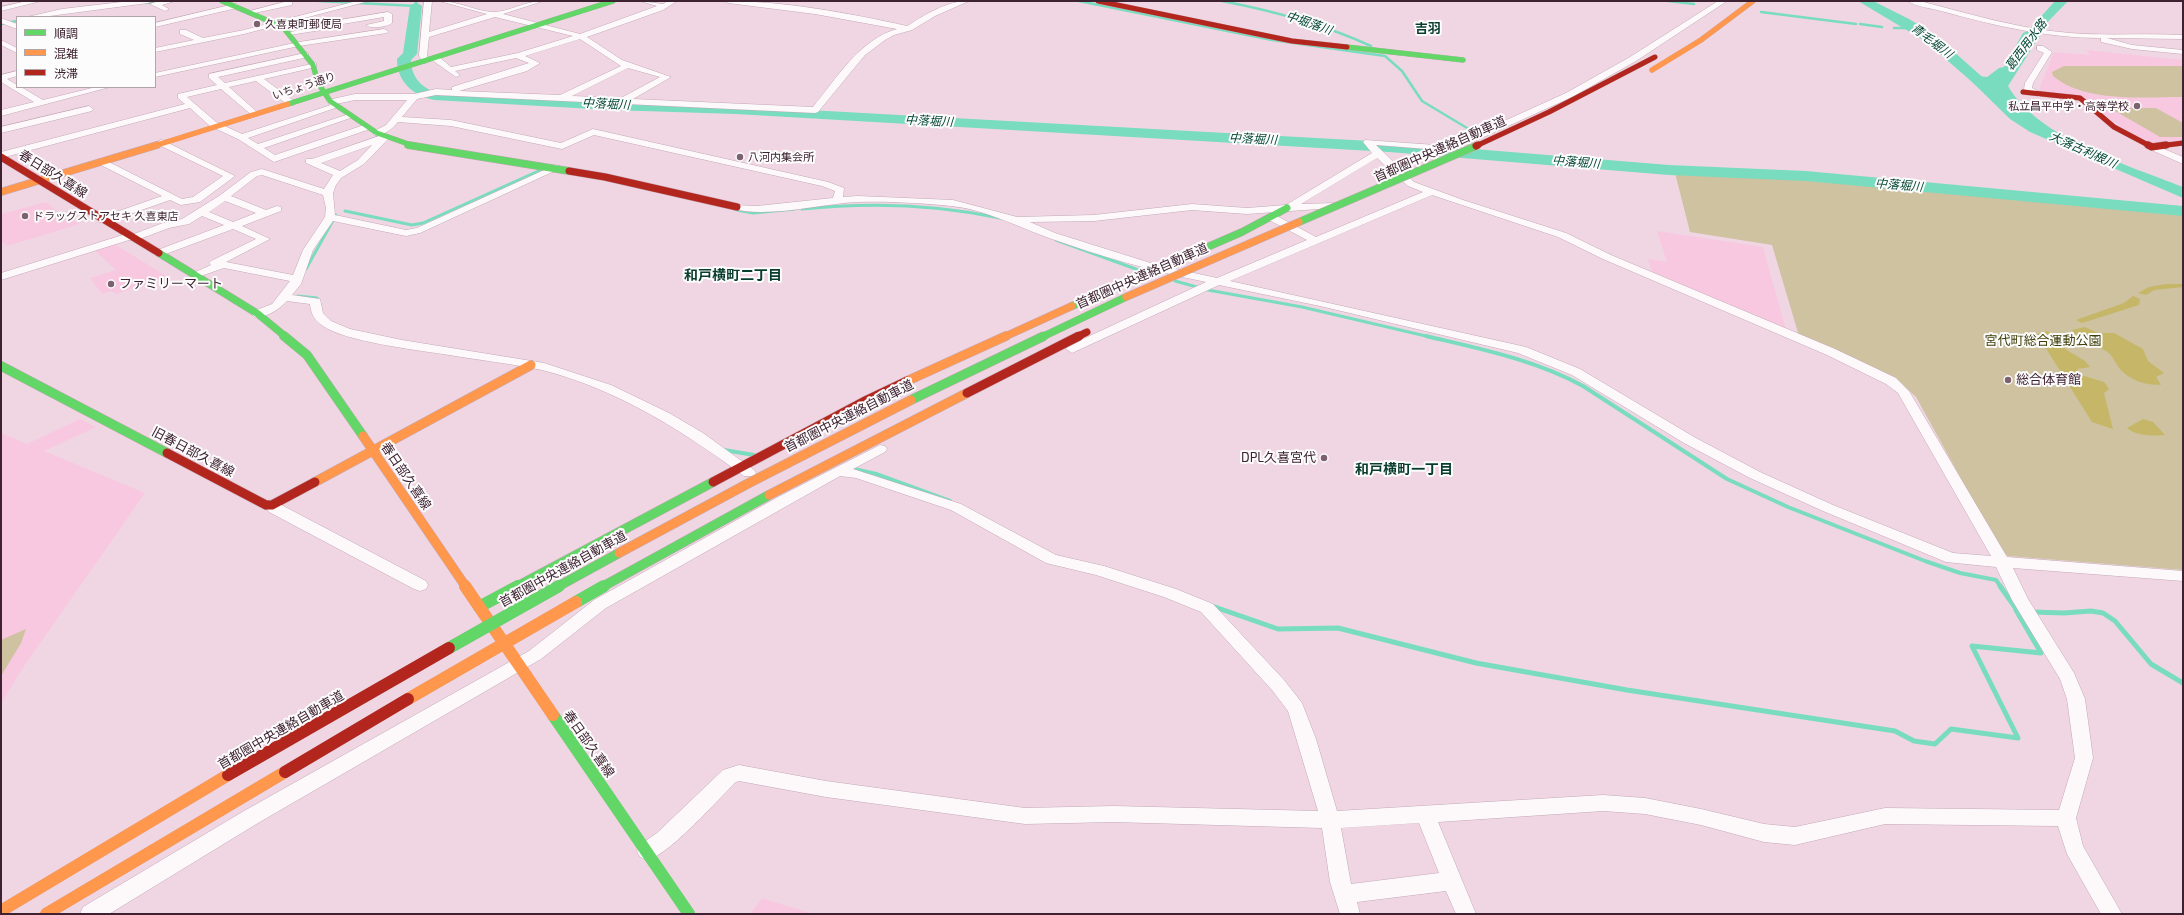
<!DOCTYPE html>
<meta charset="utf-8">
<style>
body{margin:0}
#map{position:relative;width:2184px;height:915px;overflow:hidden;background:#f0d6e3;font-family:"Exo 2","Noto Sans JP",sans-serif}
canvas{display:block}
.frame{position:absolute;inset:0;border:2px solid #3e2231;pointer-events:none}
.legend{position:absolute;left:16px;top:16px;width:140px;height:72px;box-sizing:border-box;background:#fcfcfc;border:1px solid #b0a5ab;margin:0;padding:5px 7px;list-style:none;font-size:12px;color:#3e2231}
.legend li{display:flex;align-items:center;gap:8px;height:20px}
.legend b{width:20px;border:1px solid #b0a5ab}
</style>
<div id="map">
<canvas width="2184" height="915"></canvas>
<div class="frame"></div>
<ul class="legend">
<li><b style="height:5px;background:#63d668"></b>順調</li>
<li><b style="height:5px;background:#ff974d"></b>混雑</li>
<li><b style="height:5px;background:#b3261e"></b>渋滞</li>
</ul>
</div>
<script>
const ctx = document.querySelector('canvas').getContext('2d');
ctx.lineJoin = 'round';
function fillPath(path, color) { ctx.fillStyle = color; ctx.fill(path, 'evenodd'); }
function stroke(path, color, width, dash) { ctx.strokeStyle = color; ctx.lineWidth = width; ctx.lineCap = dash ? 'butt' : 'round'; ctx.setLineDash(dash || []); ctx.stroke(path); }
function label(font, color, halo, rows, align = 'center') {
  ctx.font = font + ' "Exo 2","Noto Sans JP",sans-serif'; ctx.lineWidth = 4; ctx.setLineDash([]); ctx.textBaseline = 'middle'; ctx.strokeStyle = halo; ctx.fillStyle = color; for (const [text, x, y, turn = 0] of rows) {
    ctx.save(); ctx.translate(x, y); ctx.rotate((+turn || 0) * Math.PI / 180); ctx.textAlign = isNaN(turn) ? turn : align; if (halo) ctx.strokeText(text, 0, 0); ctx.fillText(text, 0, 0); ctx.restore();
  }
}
const built = new Path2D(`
 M2086 50 2183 60V141L2152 146 2137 139 2081 97 2038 92 2054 52 2090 55Z
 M46 202 61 214 80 224 7 246 1 241V214Z
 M1657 231 1763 247 1786 330 1652 272 1648 259 1667 262Z
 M113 243 166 276 117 294 111 291 102 294 90 278 116 270 94 250Z
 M80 419 96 427 44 451 145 493 20 672 1 704V433L27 444Z
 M762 898 764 899 814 914H750Z`);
const green = new Path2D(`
 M2064 66H2183V97C2144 97 2085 103 2053 76L2052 72Z
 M2110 108H2156L2183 123V137H2160Z
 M1675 173 1786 178 2183 215V570L2008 556 2001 551 1916 397C1886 366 1838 353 1799 336L1772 245 1690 232Z
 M26 629 21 643 1 676V640Z`);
const forest = new Path2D(`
 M2166 284H2183V287L2154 290 2146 295 2138 293 2149 287Z
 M2133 296 2140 299 2139 305 2082 323 2076 320 2124 303Z
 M2085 327 2098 333H2114L2143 349 2148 361 2164 373 2156 377 2161 385C2146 385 2131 381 2121 370 2115 364 2114 356 2106 351 2090 341 2085 348 2072 330Z
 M2047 331 2064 340 2065 349 2085 361 2090 367 2077 369 2081 375 2104 382 2109 389 2104 393 2113 429 2092 422 2037 334Z
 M2143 419 2153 422 2165 435C2153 436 2136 436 2127 428Z`);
const water = new Path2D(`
 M2055 1H2068L2038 32 2041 34 2008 86C2039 139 2128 165 2183 187V198L2030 132 2010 119 1965 75 1987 77 1999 68 2004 67 2023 33 2028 31Z`);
const streamFar3 = new Path2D(`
 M319 1 416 6V1
 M1079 1 1272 40 1385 56 1402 71 1422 101 1477 134
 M1222 1C1274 11 1323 24 1371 46
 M1668 1 1694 4
 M145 3 162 1
 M1761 12 1856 24
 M1 24 17 21
 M1860 24 1882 27
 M1894 28H1914`);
const streamFar2 = new Path2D(`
 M802 209C869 202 934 204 1000 218
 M737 210 753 213 795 209
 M345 211 412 225 423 223 545 168
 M1056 240 1144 272
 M306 269 336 215
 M1175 281 1208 290 1302 307 1430 337
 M298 296 317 298 318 302`);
const streamFar1 = new Path2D(`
 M1426 336C1480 349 1533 359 1583 386L1727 479 1788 507 1925 561 1960 573 1996 580 2001 587
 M724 450 754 455
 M850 468 876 474 950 501`);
const stream = new Path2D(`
 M2000 586 2017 610
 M1212 606 1278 629 1338 628 1476 663 1627 690 1895 731 1914 741 1935 744 1951 729 2018 738 1972 646 2041 653 2016 610
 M2032 612 2064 613 2091 611 2103 613 2115 621 2151 664 2183 683`);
const river = new Path2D(`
 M1858 1H1873L1909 19 1935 35 2006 98 2004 101H1994L1925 41Z
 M416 2 422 6 417 54 411 60C411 76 420 86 434 92L611 102 736 106 1389 142 1669 165 1806 171 2183 206V216L1806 181 1669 175 1389 152 736 114 611 110 434 100C413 95 397 82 397 59L403 53 410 6Z`);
const street = new Path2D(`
 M27 1H41L1 11V7Z
 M130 1H152L148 3 42 17H27L62 9Z
 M159 1H175L162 5 169 9 165 11 150 4Z
 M288 1H292V5L250 14 246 12Z
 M357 1H369L244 34 155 52V48L194 40 180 34V30H186L203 38 244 30Z
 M424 1H432L429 32 487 14 439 1C459 1 477 12 494 12 508 12 525 1 543 1L503 14 580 34 657 6 640 1 663 4 668 1H677L663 10 587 37 622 60 671 77 633 99 813 107C836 79 860 39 897 29L815 14 728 3 724 1C785 1 848 13 907 26 925 15 946 1 969 1L935 16 912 30 894 35 885 40 865 55 818 112 815 113 436 95 417 99 402 117 451 120 561 143 593 129 828 182 844 188 843 197 858 196 953 200 1017 217 1094 215 1192 204 1247 208 1286 205 1372 153 1363 142 1365 140 1449 146 1566 93 1630 57 1718 1H1727L1636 61 1572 97 1453 151 1376 145 1414 182 1463 200 1566 233 1611 255 1835 349 1896 378 1909 391 2007 557 2183 571V581L2013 568 2028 599 2074 673 2085 699 2093 758 2076 818 2083 846 2122 914H2101L2067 854 2058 826 1885 824 1795 845 1764 842 1701 825 1645 814 1603 811 1438 822 1476 914H1456L1446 891 1357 902 1360 914H1340L1330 882 1322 828 1113 822 1025 824 826 797 739 781 736 782C719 798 669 855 649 859 646 860 643 858 640 857L637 851 640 845 657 833 723 770 739 765 826 781 1025 808 1113 806 1318 811 1288 711 1272 690 1201 612 1164 597 1096 575 1046 563 951 510 856 478 840 476 606 608 541 659 258 823 109 914H80L83 907 244 811 529 651 594 600 778 497 880 445 885 446 887 449 885 452 853 469 961 504 1056 555 1104 566 1176 589 1213 604 1284 680 1302 703 1316 739 1337 811 1603 795 1645 798 1701 809 1764 824 1795 827 1885 808 2059 810 2075 758 2067 699 2060 679 2012 600 1996 567 1946 562 1823 511 1750 478 1684 443 1572 375 1518 353 1320 306 1219 285 1072 353 1066 349 1068 346 1206 282C1152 271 1100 256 1049 238 1018 227 984 209 951 206 921 203 887 201 857 202 820 204 769 218 733 209V205L757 206 833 198 835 191 822 186 594 135 562 149 451 126 398 122C392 129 383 137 374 135V131L386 125 407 100H355L331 105 327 102 328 100 355 94H414L436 89 452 90V87L529 63 516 58 455 71 460 75 456 77 432 60V56H438L451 67 518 53 573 36 495 17 429 37 427 56 430 61 426 63H423L419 56ZM580 39 621 66 560 95 459 91 527 71 540 63 525 56ZM628 68 660 77 621 98 572 96ZM1377 158 1408 186 1423 192 1316 237 1275 215H1267V219L1307 240 1217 278 1157 265 1055 233 1030 222 1094 221 1192 210 1247 214 1333 208 1338 205 1337 203 1301 204ZM1432 195 1558 237 1603 259 1827 355 1886 384 1898 393 1991 556 1953 553 1833 505 1760 472 1694 437 1580 369 1526 347 1230 281ZM1419 823 1439 873 1351 884 1341 828Z
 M1908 1H1920C1970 14 2019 29 2070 33 2107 36 2145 33 2183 35V39L2107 38 2132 45 2183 50V54L2132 49 2101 42V38C2046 38 1993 25 1941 11 1931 8 1916 7 1908 1Z
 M234 4H237V8L155 27V23Z
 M388 12 392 14V23C387 27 371 29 366 25L384 21V17L325 27 321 30 290 35 286 33 318 26 322 23Z
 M1 18 17 24V29L1 23Z
 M384 29 388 31 387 33 299 46 155 77V73L299 42Z
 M1 40 17 48V53L1 45Z
 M2037 46H2043L2052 52 2033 83 2032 88 2043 94 2039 97 2024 89 2025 83 2044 53 2037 50Z
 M305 53H308V57L218 77 225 83 316 63V67L264 79 294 101V105H288L256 81 229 87 257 112 258 114 254 117 221 89 187 97 216 122 242 134 334 104 341 106 248 138 258 144 349 114 356 116 264 148 275 155 364 125H370V129L274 162 238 139 210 126 190 108 1 158V152L185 104 178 98V94L217 85 209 78V74Z
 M17 71V76L7 79 17 85V87H21L43 100 96 87H110L1 116V110L34 102 1 82V75Z
 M89 106 93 109 92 111 1 133V127Z
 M385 134 390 137 364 164 341 178 336 185 333 193 335 215 406 230 417 228 553 166 556 165 561 168 420 233 406 236 333 221 313 250 301 284 292 295 320 299 323 313 331 321 350 329 402 340 544 363 611 385 669 413 703 433 754 470 756 473 754 476H744C683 431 617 389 542 370 510 363 476 360 443 354 415 350 344 341 323 326 314 320 311 314 310 304L287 301C280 309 265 319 254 317L252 314 254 311 272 304 290 281 224 268 195 278 189 275 211 265 209 263 211 261 256 239 233 229 163 255H155L154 253 155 251 224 225 202 216 189 224 169 228 137 240H129L1 280V273L126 234H134L163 223 182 219 219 196 251 172 262 169 324 189 333 175 306 163V159H312ZM372 145 358 160 340 171 321 163ZM262 175 323 195 326 208 325 217 303 250 293 275 226 262 270 239 242 226 281 211V207L277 206 266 210 231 196 257 176ZM225 201 228 202 256 213 233 222 209 212Z
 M162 140 235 176 200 202 181 205 170 200 107 222H99V218L162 196 99 164V160H105L182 199 193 197 223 176 159 145V141Z
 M2152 144 2183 157V164L2149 149 2147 147Z
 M272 500 426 581 428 585 426 589 420 591 414 589 269 512 265 505 267 502Z`);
const fastFar3 = new Path2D(`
 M222 1 283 27 313 65 318 83 330 101 377 133 414 146
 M1347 47 1463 60
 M288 104 613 1`);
const fastFar2 = new Path2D(`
 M408 145 569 171
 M159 253 258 314 286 337
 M1072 306 1242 232 1287 208`);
const fastFar1 = new Path2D(`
 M284 336 307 355 363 436
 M1 366 167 453
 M516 587 713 482`);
const fast = new Path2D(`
 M479 607 518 586
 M553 715 689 914`);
const slowFar3 = new Path2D(`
 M1652 70 1701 40 1753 1
 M154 146 288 104`);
const slowFar2 = new Path2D(`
 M1 192 157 145
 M1004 337 1072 306`);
const slowFar1 = new Path2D(`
 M907 381 1006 336
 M363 436 466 587
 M315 482 531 365`);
const slow = new Path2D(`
 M465 586 553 715`);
const jamFar2 = new Path2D(`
 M1098 1 1292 41 1347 47
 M2023 92 2080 98 2114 127 2150 146
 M2159 146 2183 143`);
const jamFar1 = new Path2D(`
 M2148 145 2152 147 2166 145
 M1 157 159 253
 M569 171 605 177 737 207`);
const jam = new Path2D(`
 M167 453 266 505H272L315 482
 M713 482 867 400 907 381`);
const fastBridgeFar2 = new Path2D(`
 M1299 222 1476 146
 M1042 337 1126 297`);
const fastBridgeFar1 = new Path2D(`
 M911 400 1044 336
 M557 587 619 553
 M602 587 769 495`);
const fastBridge = new Path2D(`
 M576 602 604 586
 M449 648 559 586`);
const slowBridgeFar2 = new Path2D(`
 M1126 297 1299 222`);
const slowBridgeFar1 = new Path2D(`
 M769 495 967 393
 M619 553 749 483 911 400`);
const slowBridge = new Path2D(`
 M408 699 576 602
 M1 911 228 775
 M46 914 285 772`);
const jamBridgeFar3 = new Path2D(`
 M1476 146 1549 112 1655 57`);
const jamBridgeFar2 = new Path2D(`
 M1476 146 1478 145
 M1077 337 1087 332`);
const jamBridgeFar1 = new Path2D(`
 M967 393 1079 336`);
const jamBridge = new Path2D(`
 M285 772 408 699
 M228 775 449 648`);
const markers = [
 [257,24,4,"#7c616f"],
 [2137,106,4,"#7c616f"],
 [740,157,4,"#7c616f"],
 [25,216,4,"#7c616f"],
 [111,284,4,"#7c616f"],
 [2008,380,4,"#7c616f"],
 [1324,458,4,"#7c616f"]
];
const farPoinames = [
 ["久喜東町郵便局",265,24],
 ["私立昌平中学・高等学校",2129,106,"right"],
 ["八河内集会所",748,157],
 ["ドラッグストアセキ 久喜東店",33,216]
];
const farStreetnames = [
 ["いちょう通り",304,86,-18]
];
const farWaternames = [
 ["中堀落川",1309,23,19],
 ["青毛堀川",1932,41,37],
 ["葛西用水路",2026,45,-53],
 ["中落堀川",606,104,3],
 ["中落堀川",929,121,3],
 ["中落堀川",1253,139,3],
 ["大落古利根川",2083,150,24],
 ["中落堀川",1576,162,5],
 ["中落堀川",1899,185,5]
];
const farQuarternames = [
 ["吉羽",1428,29]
];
const streetNames = [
 ["首都圏中央連絡自動車道",1440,149,-24],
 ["春日部久喜線",53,174,32],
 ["首都圏中央連絡自動車道",1142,276,-24],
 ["首都圏中央連絡自動車道",849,416,-27],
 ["旧春日部久喜線",193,452,28],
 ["春日部久喜線",406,476,56],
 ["首都圏中央連絡自動車道",563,569,-29],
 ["首都圏中央連絡自動車道",281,730,-30],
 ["春日部久喜線",589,744,55]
];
const poiNames = [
 ["ファミリーマート",119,284],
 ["総合体育館",2016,380],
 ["DPL久喜宮代",1316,458,"right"]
];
const parkNames = [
 ["宮代町総合運動公園",2043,341]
];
const neighbourhoodNames = [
 ["和戸横町二丁目",733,275],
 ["和戸横町一丁目",1404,469]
];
fillPath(built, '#f8c8e0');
fillPath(green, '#cec2a0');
fillPath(forest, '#c5b767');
fillPath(water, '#79dcbf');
stroke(streamFar3, '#79dcbf', 2.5);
stroke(streamFar2, '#79dcbf', 3);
stroke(streamFar1, '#79dcbf', 4);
stroke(stream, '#79dcbf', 5);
fillPath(river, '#79dcbf');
stroke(street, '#c2a8b5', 1);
stroke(fastFar3, '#c2a8b5', 5.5);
stroke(fastFar2, '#c2a8b5', 8);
stroke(fastFar1, '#c2a8b5', 10);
stroke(fast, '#c2a8b5', 12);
stroke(slowFar3, '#c2a8b5', 5.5);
stroke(slowFar2, '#c2a8b5', 8);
stroke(slowFar1, '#c2a8b5', 10);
stroke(slow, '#c2a8b5', 12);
stroke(jamFar2, '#c2a8b5', 5.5);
stroke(jamFar1, '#c2a8b5', 8);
stroke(jam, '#c2a8b5', 10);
fillPath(street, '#fdf9fb');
stroke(fastFar3, '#63d668', 5);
stroke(fastFar2, '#63d668', 7);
stroke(fastFar1, '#63d668', 9);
stroke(fast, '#63d668', 12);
stroke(slowFar3, '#ff974d', 5);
stroke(slowFar2, '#ff974d', 7);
stroke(slowFar1, '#ff974d', 9);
stroke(slow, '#ff974d', 12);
stroke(jamFar2, '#b3261e', 5);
stroke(jamFar1, '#b3261e', 7);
stroke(jam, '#b3261e', 9);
stroke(fastBridgeFar2, '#c2a8b5', 8, []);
stroke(fastBridgeFar1, '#c2a8b5', 10, []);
stroke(fastBridge, '#c2a8b5', 12, []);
stroke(slowBridgeFar2, '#c2a8b5', 8, []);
stroke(slowBridgeFar1, '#c2a8b5', 10, []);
stroke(slowBridge, '#c2a8b5', 12, []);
stroke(jamBridgeFar3, '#c2a8b5', 5.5, []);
stroke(jamBridgeFar2, '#c2a8b5', 8, []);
stroke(jamBridgeFar1, '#c2a8b5', 10, []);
stroke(jamBridge, '#c2a8b5', 12, []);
stroke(fastBridgeFar2, '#63d668', 7);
stroke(fastBridgeFar1, '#63d668', 9);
stroke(fastBridge, '#63d668', 12);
stroke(slowBridgeFar2, '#ff974d', 7);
stroke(slowBridgeFar1, '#ff974d', 9);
stroke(slowBridge, '#ff974d', 12);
stroke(jamBridgeFar3, '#b3261e', 5);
stroke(jamBridgeFar2, '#b3261e', 7);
stroke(jamBridgeFar1, '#b3261e', 9);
stroke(jamBridge, '#b3261e', 12);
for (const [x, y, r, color] of markers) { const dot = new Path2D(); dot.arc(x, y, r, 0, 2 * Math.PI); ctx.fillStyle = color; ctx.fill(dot); stroke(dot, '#fcfcfc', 1.5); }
label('11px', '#3e2231', '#fcfcfc', farPoinames, 'left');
label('11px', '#3e2231', '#fcfcfc', farStreetnames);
label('italic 12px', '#054835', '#fcfcfc', farWaternames);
label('bold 13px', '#083c2c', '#fcfcfc', farQuarternames);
label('13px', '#3e2231', '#fcfcfc', streetNames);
label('13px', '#3e2231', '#fcfcfc', poiNames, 'left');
label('13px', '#41400b', '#fcfcfc', parkNames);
label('bold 14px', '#083c2c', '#fcfcfc', neighbourhoodNames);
</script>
